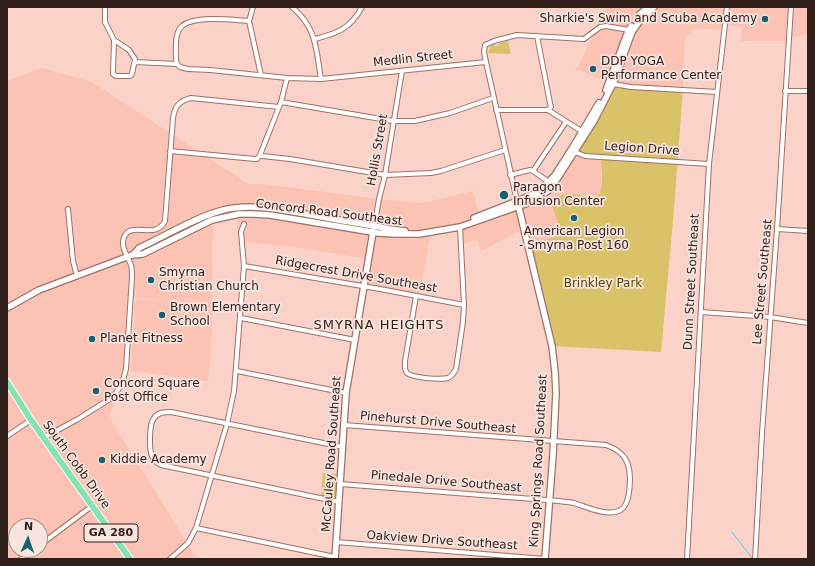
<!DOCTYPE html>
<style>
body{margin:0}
#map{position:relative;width:815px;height:566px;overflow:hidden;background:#fbd2c7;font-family:"DejaVu Sans",sans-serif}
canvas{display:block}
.frame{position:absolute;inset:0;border:8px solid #2f1d18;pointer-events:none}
.north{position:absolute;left:8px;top:518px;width:40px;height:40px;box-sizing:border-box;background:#f9e5df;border:1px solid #a8958f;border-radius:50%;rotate:3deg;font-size:11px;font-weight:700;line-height:16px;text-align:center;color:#2f1d18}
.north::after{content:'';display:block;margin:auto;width:14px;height:18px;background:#17606f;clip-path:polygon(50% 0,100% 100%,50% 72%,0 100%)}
</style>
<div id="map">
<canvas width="815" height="566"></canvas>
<div class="frame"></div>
<div class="north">N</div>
</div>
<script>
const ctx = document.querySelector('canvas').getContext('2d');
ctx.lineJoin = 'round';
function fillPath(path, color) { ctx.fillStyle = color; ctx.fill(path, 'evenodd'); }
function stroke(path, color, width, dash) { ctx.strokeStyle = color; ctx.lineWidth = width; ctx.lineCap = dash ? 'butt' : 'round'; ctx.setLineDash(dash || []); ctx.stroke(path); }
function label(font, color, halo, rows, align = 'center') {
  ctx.font = font + ' "DejaVu Sans",sans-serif'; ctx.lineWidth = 3.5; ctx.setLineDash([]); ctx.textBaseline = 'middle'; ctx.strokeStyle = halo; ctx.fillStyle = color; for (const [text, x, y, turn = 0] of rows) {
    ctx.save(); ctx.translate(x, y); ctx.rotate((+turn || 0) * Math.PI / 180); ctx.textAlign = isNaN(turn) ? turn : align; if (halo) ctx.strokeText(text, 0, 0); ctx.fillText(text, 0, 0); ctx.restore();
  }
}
const built = new Path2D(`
 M605 7H808V35L792 37 789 41H741L742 27 728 25 724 30 694 28 685 37 683 89 601 157V188L597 199 552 202 562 235 528 245 518 231 482 251 477 240 459 244 457 229 430 236 419 298 360 286 365 258 293 247 239 241 236 213 213 220 212 300 214 301 208 381 131 371 135 300H199L129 298 125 373 109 417 197 559H7V81L42 68 92 82 248 184H264L379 199 423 203 473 191 480 217 518 204 520 196 543 184 567 153 611 83 574 68H578ZM16 526H40V550H16Z`);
const green = new Path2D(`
 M508 41 511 54 488 53 491 45 498 46 500 43Z
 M611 83 618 85 683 89 674 209 661 352 552 346 528 245 562 235 551 202C564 189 580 195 595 199 606 191 601 169 601 157L585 156 574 151Z
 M323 473 339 474 337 499 321 496Z`);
const stream = new Path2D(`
 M732 532 753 559`);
const street = new Path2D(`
 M105 7V22L114 40
 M253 7 249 21 261 75
 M292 7C317 28 316 49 321 79
 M537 36 550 103 551 107 548 110
 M315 39C338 33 350 29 362 7
 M114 40 129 50 135 59 132 74 130 76H116L113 74Z
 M135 62 177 64
 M177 64 180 67 188 69 210 70 287 78 321 79 486 62
 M177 64C175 58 176 50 176 43 176 36 177 31 182 26 195 15 233 20 249 21
 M613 84 631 87 717 92
 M785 91H808
 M281 102 393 121H415L450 113 493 98
 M496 110H548
 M548 110 583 132
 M170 151 255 159H257L260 155 262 156 290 159 385 175 431 173 441 171 505 150
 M575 152 585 156 709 164
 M260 155 281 102 287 78
 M533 171 566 122
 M533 171 549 182
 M510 175 530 170 533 171
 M517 201 486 62 484 52 485 45 494 41 517 35 584 39 600 27 606 26 629 30
 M68 209 73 261 77 276
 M374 228 379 199 385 175 402 71
 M777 229 808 231
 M244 266 380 289 464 305
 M416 296 405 361C405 365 404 370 407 373 413 378 440 380 448 378 452 376 454 373 456 369L463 322 464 305 460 227
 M701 312 770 317 808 323
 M241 318 355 340
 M237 371 346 393
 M7 436 31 420
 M43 438 78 419 113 397 122 384 126 369 132 277C132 273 132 269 131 265 128 256 120 247 124 237 132 220 155 241 165 221L173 118C175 106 179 101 191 98L279 107
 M340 484 559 501C564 502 569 502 574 503 587 507 605 516 619 511 632 505 632 471 626 460 622 452 614 448 606 445L344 425
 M339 502 161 465C157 463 153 460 152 456 149 449 149 424 154 418 158 412 165 412 171 412L343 447
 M196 528 335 557
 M336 542 545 559
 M40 545 92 506
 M21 559 33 550
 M170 559 188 543 196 528 227 424 234 391 244 266 241 232 244 224
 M687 559 709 164 727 7
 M755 559 762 433 777 229 791 7`);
const secondary = new Path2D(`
 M640 14 648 7
 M606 90 627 34 631 26
 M518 204 552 346 555 372 556 393 553 455 545 559
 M474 218 530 196 542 189 555 175 573 147 599 103
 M133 255 139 248C165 236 196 217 223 210 253 203 282 210 311 215 337 220 364 224 390 229L405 231
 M7 308 39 290 55 284 132 255 143 254 212 220 239 214H254L270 215 378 233 397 234H419L460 227 525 204 538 198 549 190 557 179 594 121 613 84 632 32 641 19 654 7
 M335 559 346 393 373 232`);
const primary = new Path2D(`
 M7 382 31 420 130 559`);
const markers = [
 [765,19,4,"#17606f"],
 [593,69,4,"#17606f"],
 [504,195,5,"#17606f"],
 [574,218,4,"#17606f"],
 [151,280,4,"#17606f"],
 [162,315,4,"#17606f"],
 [92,339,4,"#17606f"],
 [96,391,4,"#17606f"],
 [102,460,4,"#17606f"]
];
const shields = [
 [111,533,54]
];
const shieldNames = [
 ["GA 280",111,533]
];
const poiNames = [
 ["Sharkie's Swim and Scuba Academy",757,19,"right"],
 ["DDP YOGA",601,62],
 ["Performance Center",601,76],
 ["Paragon",513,188],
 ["Infusion Center",513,202],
 ["American Legion",574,232,"center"],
 ["- Smyrna Post 160",574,246,"center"],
 ["Smyrna",159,273],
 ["Christian Church",159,287],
 ["Brown Elementary",170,308],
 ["School",170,322],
 ["Planet Fitness",100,339],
 ["Concord Square",104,384],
 ["Post Office",104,398],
 ["Kiddie Academy",110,460]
];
const streetNames = [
 ["Medlin Street",413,59,-6],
 ["Legion Drive",642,149,4],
 ["Hollis Street",378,150,-80],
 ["Concord Road Southeast",329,213,7],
 ["Ridgecrest Drive Southeast",356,275,10],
 ["Dunn Street Southeast",692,282,-87],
 ["Lee Street Southeast",763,282,-85],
 ["Pinehurst Drive Southeast",438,423,5],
 ["McCauley Road Southeast",332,454,-86],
 ["King Springs Road Southeast",539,461,-87],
 ["South Cobb Drive",76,465,54],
 ["Pinedale Drive Southeast",446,482,5],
 ["Oakview Drive Southeast",442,541,4]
];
const parkNames = [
 ["Brinkley Park",603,284]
];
const neighbourhoodNames = [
 ["SMYRNA HEIGHTS",379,326]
];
fillPath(built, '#fcc2b3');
fillPath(green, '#d9c267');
stroke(stream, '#36d8f9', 1);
stroke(street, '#9e7165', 6);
stroke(secondary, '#9e7165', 8);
stroke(primary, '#fff', 8);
stroke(street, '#fff', 4);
stroke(secondary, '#fff', 5.5);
stroke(primary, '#85e3b3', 6);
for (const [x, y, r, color] of markers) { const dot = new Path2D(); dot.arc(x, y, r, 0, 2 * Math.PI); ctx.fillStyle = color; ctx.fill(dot); stroke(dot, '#f9e5df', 1.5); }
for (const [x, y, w] of shields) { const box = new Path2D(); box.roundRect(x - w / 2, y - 9, w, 18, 3); ctx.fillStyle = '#f9e5df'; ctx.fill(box); stroke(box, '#2f1d18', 1); }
label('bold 11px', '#2f1d18', null, shieldNames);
label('12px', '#2f1d18', '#f9e5df', poiNames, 'left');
label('12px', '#2f1d18', '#f9e5df', streetNames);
label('12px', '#534504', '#f9e5df', parkNames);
ctx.letterSpacing = '1px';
label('13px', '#2f1d18', '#f9e5df', neighbourhoodNames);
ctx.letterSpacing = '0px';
</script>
